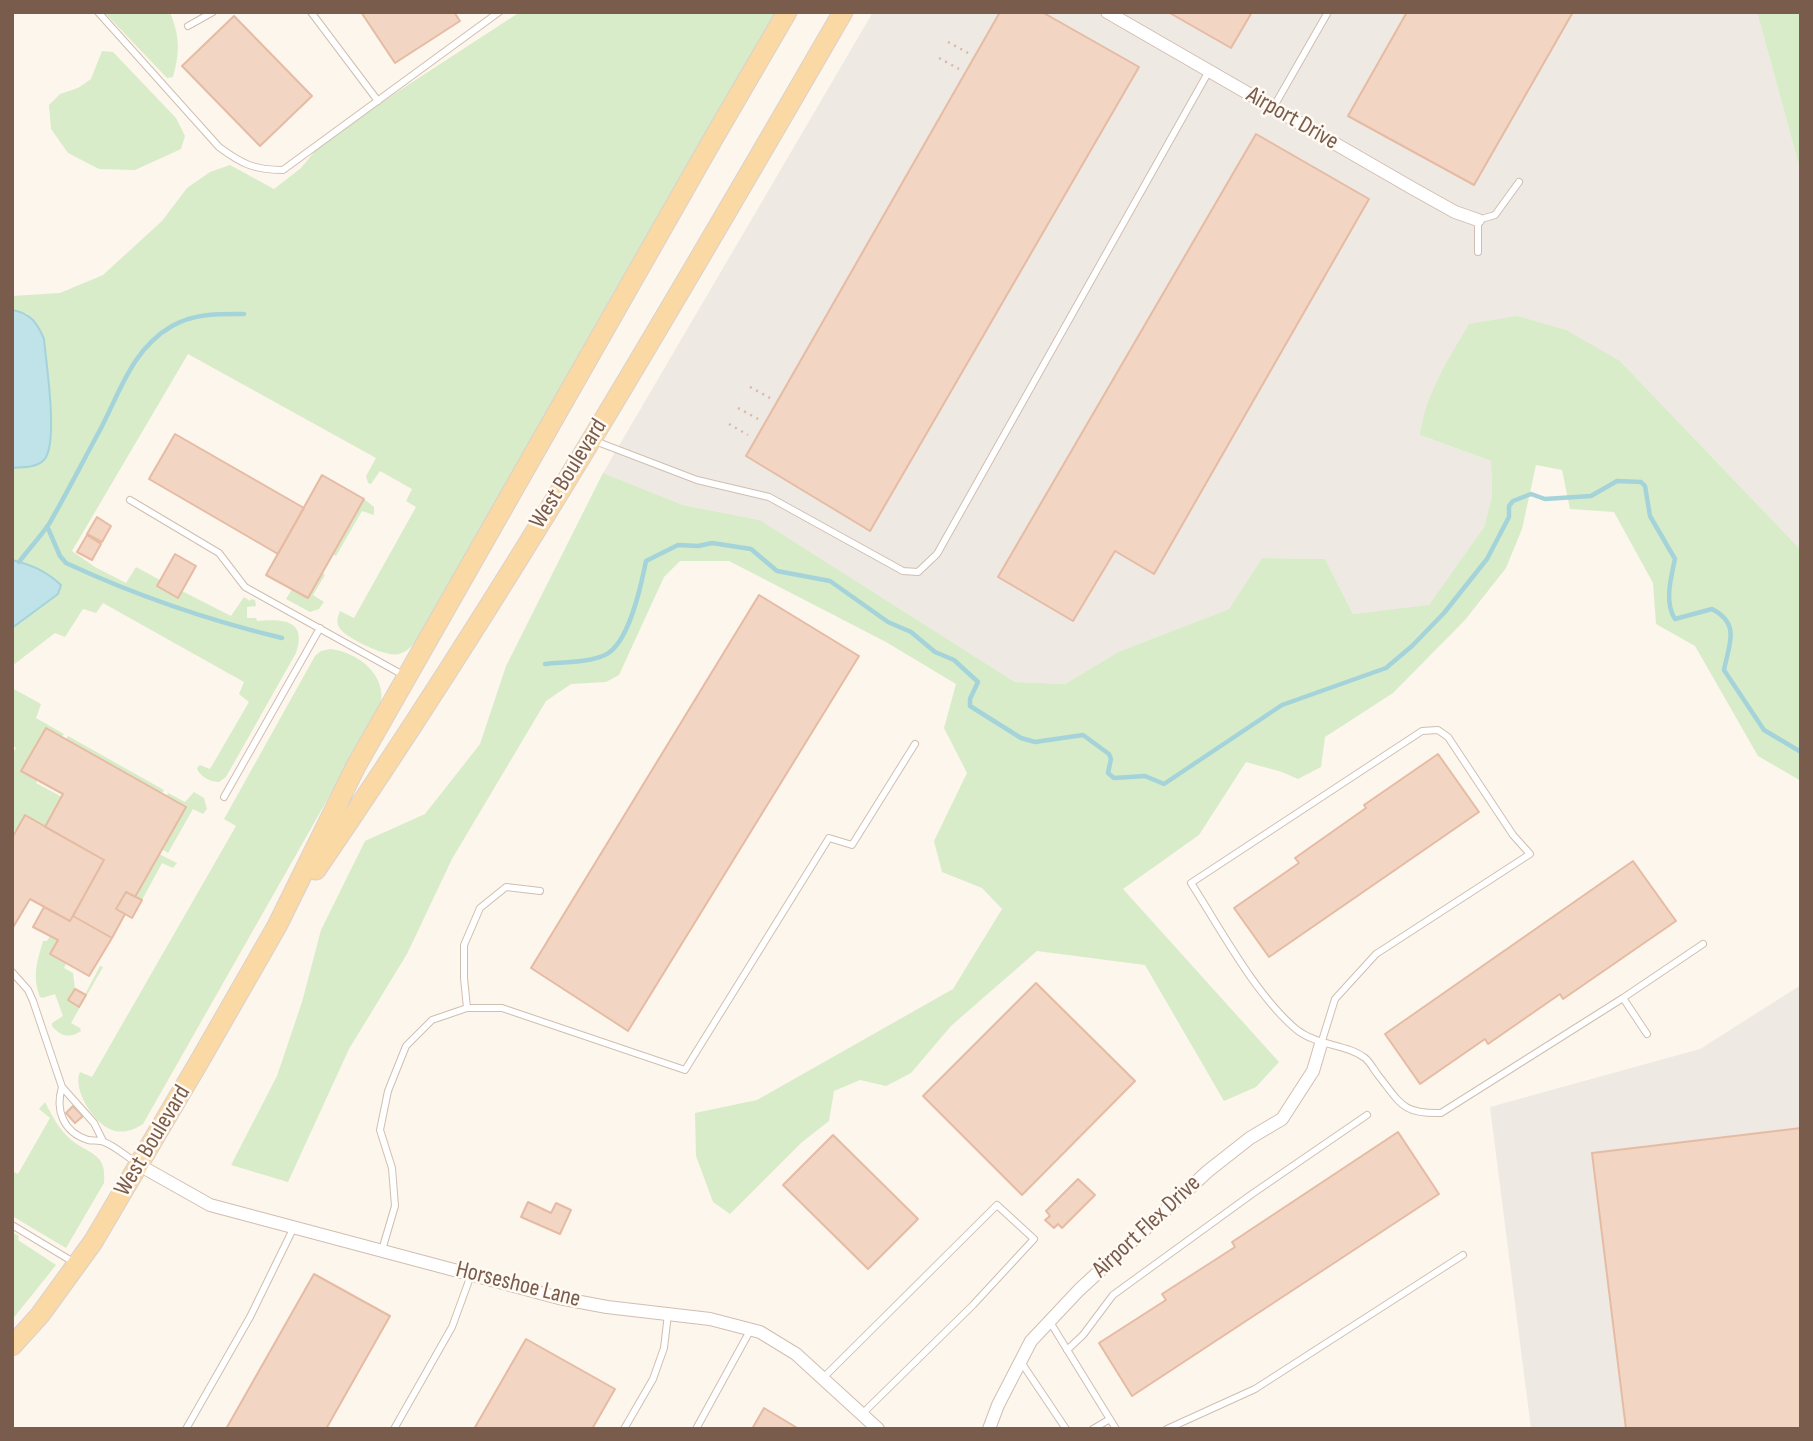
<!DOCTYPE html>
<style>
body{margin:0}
#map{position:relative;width:1813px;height:1441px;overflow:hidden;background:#fdf6ec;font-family:"Sofia Sans Condensed",sans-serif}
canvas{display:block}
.frame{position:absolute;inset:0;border:14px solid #7a5c4d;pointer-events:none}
</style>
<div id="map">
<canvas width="1813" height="1441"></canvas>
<div class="frame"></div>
</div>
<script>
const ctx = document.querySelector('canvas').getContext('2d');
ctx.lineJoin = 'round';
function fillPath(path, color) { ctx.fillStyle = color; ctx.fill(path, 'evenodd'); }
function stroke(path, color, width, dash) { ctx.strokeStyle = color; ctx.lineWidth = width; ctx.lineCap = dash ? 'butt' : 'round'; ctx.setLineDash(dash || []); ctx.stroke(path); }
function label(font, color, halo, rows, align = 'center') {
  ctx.font = font + ' "Sofia Sans Condensed",sans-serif'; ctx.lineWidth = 5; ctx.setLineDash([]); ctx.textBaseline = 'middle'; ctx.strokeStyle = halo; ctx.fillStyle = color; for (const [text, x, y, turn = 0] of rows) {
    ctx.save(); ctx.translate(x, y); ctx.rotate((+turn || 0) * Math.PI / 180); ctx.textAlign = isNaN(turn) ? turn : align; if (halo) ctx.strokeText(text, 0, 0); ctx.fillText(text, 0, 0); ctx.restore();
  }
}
const industrial = new Path2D(`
 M873 12H1757L1801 173V550L1620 361 1420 435 1491 461 1492 496 1484 527 1429 606 1353 614 1325 559 1262 558 1229 609 1118 652 1065 684 1015 682 760 520 683 505 603 473Z
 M1801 985V1429H1531L1490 1107 1700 1049Z`);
const green = new Path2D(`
 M104 12H170C180 38 180 51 173 77L167 78Z
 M520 12H776L417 640C412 646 407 652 399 654 388 658 344 638 339 627 336 622 338 616 340 611L354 618 416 507 406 501 412 489 380 471 371 484 368 483 366 476 376 458 188 354 72 551 95 567 126 583 136 567 160 580 178 597 182 591 231 616 244 597 250 601 251 599 255 600 256 606 247 607V618H256L257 621C281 619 308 619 296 653L226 777 219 782C210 782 199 776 197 768L200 765 210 769 249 702 239 694 244 682 103 603 96 613 83 609 65 637 55 633 12 666V468L34 466 28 314 12 310V296L60 293 103 275 162 221 187 188 210 172 230 165 274 189 301 168 325 139Z
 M1757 12H1801V173Z
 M102 51 113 52 176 118 185 136 181 149 135 170 99 169 68 153 51 129 49 105 60 94 78 88 91 79Z
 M1517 316 1566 330 1620 361 1801 550V781L1758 756 1695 646 1656 624 1653 583 1614 512 1570 509 1562 470 1536 465 1522 529 1506 568 1465 620 1393 693 1325 737 1321 767 1298 779 1282 772 1246 762 1199 835 1123 889 1279 1062 1256 1087 1224 1101 1145 965 1037 951 951 1026 911 1073 886 1086 860 1080 834 1091 829 1121 801 1143 730 1214 713 1202 696 1156 695 1113 757 1100 953 989 1002 909 982 888 942 872 934 841 967 773 944 728 956 684 886 642 729 561H680L664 577 619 675 606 682 571 684 546 701 452 859 407 954 349 1049 288 1182 231 1165 277 1076 302 1002 321 930 365 841 425 814 480 744 506 666 603 473 683 505 760 520 1015 682 1065 684 1118 652 1229 609 1262 558 1325 559 1353 614 1429 605 1484 527 1492 496 1491 461 1420 435C1426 393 1448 360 1469 324Z
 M364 499 374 507V515L362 511 336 556 333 554Z
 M322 573 325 575 313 595 324 602 319 609 310 612 286 599 292 589Z
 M330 649C358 652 389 676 380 707L143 1124C134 1130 123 1134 112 1130 94 1124 72 1089 80 1072L92 1077 236 826 224 819 315 656 321 651Z
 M12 688 41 704 36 718 64 734 62 737 45 728 21 770 38 780 36 783 62 797 45 827 16 831 12 829V755L16 748 12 745Z
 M68 736 164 790 162 794 66 739Z
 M194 792 204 798 207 809 203 814 193 809 168 853 162 849 167 796 168 793 185 802Z
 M159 854 177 863 173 868 162 863 142 900 135 897Z
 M50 936 58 940 50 954 66 964 64 968 73 973 75 989 68 1000 79 1006 100 966 103 967 71 1023 80 1028 81 1031C70 1039 60 1036 52 1026V1023L63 1016 55 994 42 998 40 997C32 976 37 962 43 941H47Z
 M45 1102C52 1116 59 1129 70 1139 89 1155 107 1152 104 1183L66 1248 12 1216V1171L18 1174 50 1118 39 1109Z
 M12 1232 19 1236 18 1240 56 1265 12 1320Z`);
const water = new Path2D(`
 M12 310C30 313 37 322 44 339 46 362 59 444 44 460 36 468 23 467 12 468Z
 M12 560C32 565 46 571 61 585L58 594 12 628Z`);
const stream = new Path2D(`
 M47 526 60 556 66 563C135 595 207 620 282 638
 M19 562C29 549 40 537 49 524 67 493 83 461 100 430 120 392 132 349 172 326 194 313 219 314 244 314
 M545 664C564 662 587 663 605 655 629 644 641 586 646 561L678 545 698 546 712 543 751 549 777 571 830 581 888 622 911 632 935 652 954 660 978 682 970 699V706L1021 738 1035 742 1083 735 1109 754 1111 759 1108 773 1114 778 1145 776 1164 784 1282 705 1386 668 1412 646 1444 613 1487 559 1509 517V506L1513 501 1531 494 1545 499 1591 496 1617 481 1641 482 1645 486 1650 516 1675 559C1671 578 1664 602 1675 619L1712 609C1741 624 1729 644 1724 670L1764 730 1801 752`);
const building = new Path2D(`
 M361 12H454L460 21 395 63Z
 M1000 12H1042L1139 67 870 531 746 456Z
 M1168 12H1252L1231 48Z
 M1407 12H1573L1474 185 1348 116Z
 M234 16 312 96 260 146 182 66Z
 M1256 134 1369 199 1154 574 1115 551 1073 621 998 577Z
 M175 434 304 508 278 554 149 479Z
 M322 475 364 499 308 598 266 575Z
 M97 517 111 526 102 542 87 534Z
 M87 535 101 544 92 560 77 552Z
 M175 554 196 566 178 598 157 586Z
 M759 595 859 656 628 1031 531 968Z
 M46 728 186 807 135 897 126 892 116 909 125 914 112 938 73 916 104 860 45 827 63 794 21 771Z
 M1438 754 1479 812 1269 957 1234 908 1299 863 1295 858 1366 808 1364 805Z
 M25 815 104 860 70 921 30 899 12 929V838Z
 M1633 861 1676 921 1563 999 1560 994 1488 1044 1485 1039 1420 1084 1385 1034Z
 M126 892 142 900 132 918 116 909Z
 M44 907 70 921 73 916 112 938 89 976 50 954 58 940 33 927Z
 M1036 983 1135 1081 1022 1195 923 1096Z
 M75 989 86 995 79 1007 68 1000Z
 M73 1106 83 1116 75 1123 66 1113Z
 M1801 1128V1429H1626L1592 1153Z
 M1398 1132 1439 1194 1132 1396 1099 1343 1166 1300 1162 1294 1235 1247 1232 1242Z
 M833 1135 918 1219 868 1269 783 1185Z
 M1078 1179 1095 1195 1062 1228 1058 1224 1054 1228 1045 1220 1050 1216 1046 1211Z
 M528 1202 551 1213 556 1203 571 1210 560 1234 521 1217Z
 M314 1274 390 1316 326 1429H226Z
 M526 1339 615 1389 592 1429H474Z
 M764 1408 799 1429H752Z`);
const path = new Path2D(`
 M948 42 968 53
 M939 58 959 69
 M750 387 770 398
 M738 408 758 419
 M729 424 748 435`);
const lane = new Path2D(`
 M98 12 219 147C242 164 254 170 283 170L499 12
 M311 12 378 101
 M188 26 213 12
 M1273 108 1328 12
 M1478 252V220L1495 215 1519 182
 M595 441 697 480 769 497 903 571 918 572 937 554 1209 71
 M130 500 219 553 245 587 405 676
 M224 797 320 628
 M12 972 28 990 33 1001 62 1087
 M1623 998 1647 1034
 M467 1008 464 978V945L480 908 506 887 540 891
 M1321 1044 1335 999 1376 954 1530 854 1513 835 1448 737 1438 730 1422 731 1191 883C1220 928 1256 996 1297 1030 1318 1046 1347 1044 1365 1058 1370 1062 1374 1070 1378 1075 1401 1104 1402 1114 1441 1113L1623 998 1703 944
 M103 1141 94 1123 62 1087C55 1110 63 1132 88 1140 93 1141 99 1140 104 1142 115 1146 127 1157 137 1163
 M12 1225 75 1263
 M382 1250 395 1206 392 1168 380 1130 388 1091 406 1046 432 1020 467 1008H502L685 1070 829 838 852 845 915 744
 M1050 1322 1116 1429
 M1067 1350 1083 1335 1113 1295 1252 1194 1367 1115
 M1021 1362 1066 1429
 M823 1378 997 1205 1034 1239 973 1305 862 1414
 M186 1429 250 1317 294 1227
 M394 1429 452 1327 471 1275
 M624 1429 653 1379 664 1348 668 1314
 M696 1429 751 1329
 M1093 1429 1110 1419
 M1167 1429 1255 1389 1463 1255`);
const street = new Path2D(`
 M1107 12 1412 188 1455 212 1478 220
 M139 1165 210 1205 559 1298 607 1307 710 1319 760 1332 796 1354 878 1429
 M989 1429 998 1405 1031 1341 1079 1290 1208 1171 1250 1138 1282 1119 1313 1071 1321 1044`);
const primary = new Path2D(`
 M316 870C506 593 675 302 843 12
 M12 1346 40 1315 93 1242 199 1062 277 926 356 766 713 139 787 12`);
const streetNames = [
 ["Airport Drive",1292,119,30],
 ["West Boulevard",569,474,-58],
 ["West Boulevard",153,1141,-59],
 ["Airport Flex Drive",1147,1227,-43],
 ["Horseshoe Lane",518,1285,14]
];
fillPath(industrial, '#efe9e4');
fillPath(green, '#d8ecc9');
fillPath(water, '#bfe3e8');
stroke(water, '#a5d3da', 2);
stroke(stream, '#a5d3da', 4.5);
fillPath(building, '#f3d5c3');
stroke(building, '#e6bba3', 2);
stroke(lane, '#d1beb0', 8);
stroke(street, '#d1beb0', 14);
stroke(primary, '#dad1cd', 21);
stroke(path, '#d9b8a5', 2.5, [2, 5]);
stroke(lane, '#fff', 6);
stroke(street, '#fff', 12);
stroke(primary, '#fbd9a5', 19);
label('24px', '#7a5c4d', '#fffaf3', streetNames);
</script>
